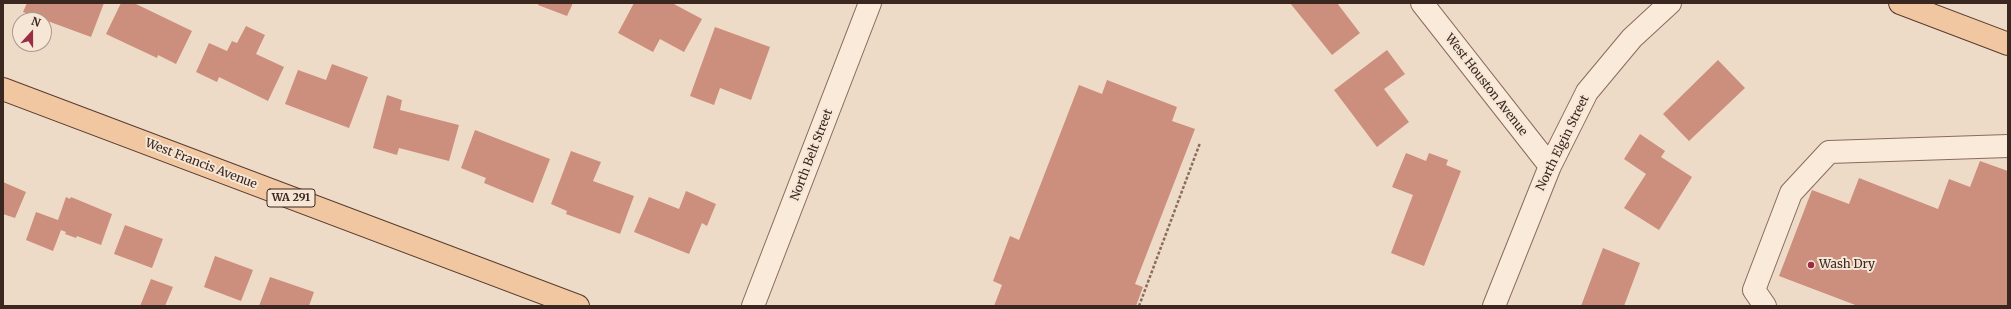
<!DOCTYPE html>
<style>
body{margin:0}
#map{position:relative;width:2011px;height:309px;overflow:hidden;background:#eedbc7;font-family:Merriweather,serif}
canvas{display:block}
.frame{position:absolute;inset:0;border:4px solid #3a2720;pointer-events:none}
.north{position:absolute;left:12px;top:12px;width:40px;height:40px;box-sizing:border-box;background:#f6e6d6;border:1px solid #ab9a8d;border-radius:50%;rotate:21deg;font-size:11px;font-weight:700;line-height:16px;text-align:center;color:#3a2720}
.north::after{content:'';display:block;margin:auto;width:14px;height:18px;background:#982d43;clip-path:polygon(50% 0,100% 100%,50% 72%,0 100%)}
</style>
<div id="map">
<canvas width="2011" height="309"></canvas>
<div class="frame"></div>
<div class="north">N</div>
</div>
<script>
const ctx = document.querySelector('canvas').getContext('2d');
ctx.lineJoin = 'round';
function fillPath(path, color) { ctx.fillStyle = color; ctx.fill(path, 'evenodd'); }
function stroke(path, color, width, dash) { ctx.strokeStyle = color; ctx.lineWidth = width; ctx.lineCap = dash ? 'butt' : 'round'; ctx.setLineDash(dash || []); ctx.stroke(path); }
function label(font, color, halo, rows, align = 'center') {
  ctx.font = font + ' Merriweather,serif'; ctx.lineWidth = 4; ctx.setLineDash([]); ctx.textBaseline = 'middle'; ctx.strokeStyle = halo; ctx.fillStyle = color; for (const [text, x, y, turn = 0] of rows) {
    ctx.save(); ctx.translate(x, y); ctx.rotate((+turn || 0) * Math.PI / 180); ctx.textAlign = isNaN(turn) ? turn : align; if (halo) ctx.strokeText(text, 0, 0); ctx.fillText(text, 0, 0); ctx.restore();
  }
}
const building = new Path2D(`
 M27 3H104L91 37 23 12Z
 M121 3H134L192 31 176 64 158 55 157 58 106 34Z
 M539 3H573L567 16 538 5Z
 M634 3H672L702 19 684 52 660 39 653 52 618 33Z
 M1290 3H1337L1360 33 1332 55Z
 M246 26 265 35 256 54 284 67 268 101 219 77 217 82 196 72 209 43 227 51 232 41 237 43Z
 M715 27 770 47 751 100 720 88 714 105 690 96Z
 M1387 50 1405 74 1384 89 1409 122 1377 147 1334 90Z
 M1718 60 1745 88 1689 141 1663 114Z
 M332 64 368 77 349 128 285 104 298 70 326 80Z
 M1107 80 1177 107 1172 121 1195 129 1135 284 1143 287 1136 306H994L1002 285 993 281 1010 236 1019 240 1079 85 1102 94Z
 M387 95 402 100 400 110 459 125 449 161 399 148 397 155 373 148Z
 M475 130 550 159 533 203 484 183 486 178 461 168Z
 M1640 134 1665 151 1661 157 1692 177 1659 230 1624 208 1646 174 1624 159Z
 M571 151 601 162 593 181 634 196 620 234 566 214 567 211 551 204Z
 M1406 153 1426 161 1429 153 1448 160 1446 165 1461 171 1424 266 1391 253 1413 195 1392 187Z
 M1980 161 2008 171V306H1858L1779 276 1812 190 1849 204 1859 178 1938 209 1949 179 1970 187Z
 M3 182 26 192 15 218 3 214Z
 M686 191 716 204 707 226 702 223 689 254 634 232 649 197 679 209Z
 M66 197 70 199 71 197 112 214 101 245 77 236 76 238 65 234 66 232 61 230 53 251 26 240 36 212 58 220Z
 M125 225 163 239 152 268 114 254Z
 M1603 248 1640 263 1624 306H1581Z
 M215 256 253 270 241 301 204 287Z
 M270 277 314 292 309 306H259Z
 M151 279 173 287 165 306H140Z`);
const path = new Path2D(`
 M1139 306 1200 143`);
const minor = new Path2D(`
 M1422 3 1550 166
 M753 306 870 3
 M1494 306 1550 166 1587 92 1632 38 1670 3
 M1765 306 1754 290 1791 193 1829 152 2008 146`);
const major = new Path2D(`
 M1900 3 2008 44
 M3 89 578 306`);
const markers = [
 [1811,265,4,"#982d43"]
];
const shields = [
 [291,198,48]
];
const shieldNames = [
 ["WA 291",291,198]
];
const streetNames = [
 ["West Houston Avenue",1486,85,52],
 ["North Elgin Street",1563,143,-64],
 ["North Belt Street",812,155,-69],
 ["West Francis Avenue",201,164,21]
];
const poiNames = [
 ["Wash Dry",1819,265]
];
fillPath(building, '#cc8e7d');
stroke(minor, '#8a6b5c', 24);
stroke(major, '#583b30', 24);
stroke(path, '#8a6b5c', 2.5, [3, 2]);
stroke(minor, '#f9eada', 22);
stroke(major, '#f0c7a0', 22);
for (const [x, y, r, color] of markers) { const dot = new Path2D(); dot.arc(x, y, r, 0, 2 * Math.PI); ctx.fillStyle = color; ctx.fill(dot); stroke(dot, '#f6e6d6', 1.5); }
for (const [x, y, w] of shields) { const box = new Path2D(); box.roundRect(x - w / 2, y - 9, w, 18, 3); ctx.fillStyle = '#f6e6d6'; ctx.fill(box); stroke(box, '#3a2720', 1); }
label('bold 11px', '#3a2720', null, shieldNames);
label('12px', '#3a2720', '#f6e6d6', streetNames);
label('12px', '#3a2720', '#f6e6d6', poiNames, 'left');
</script>
